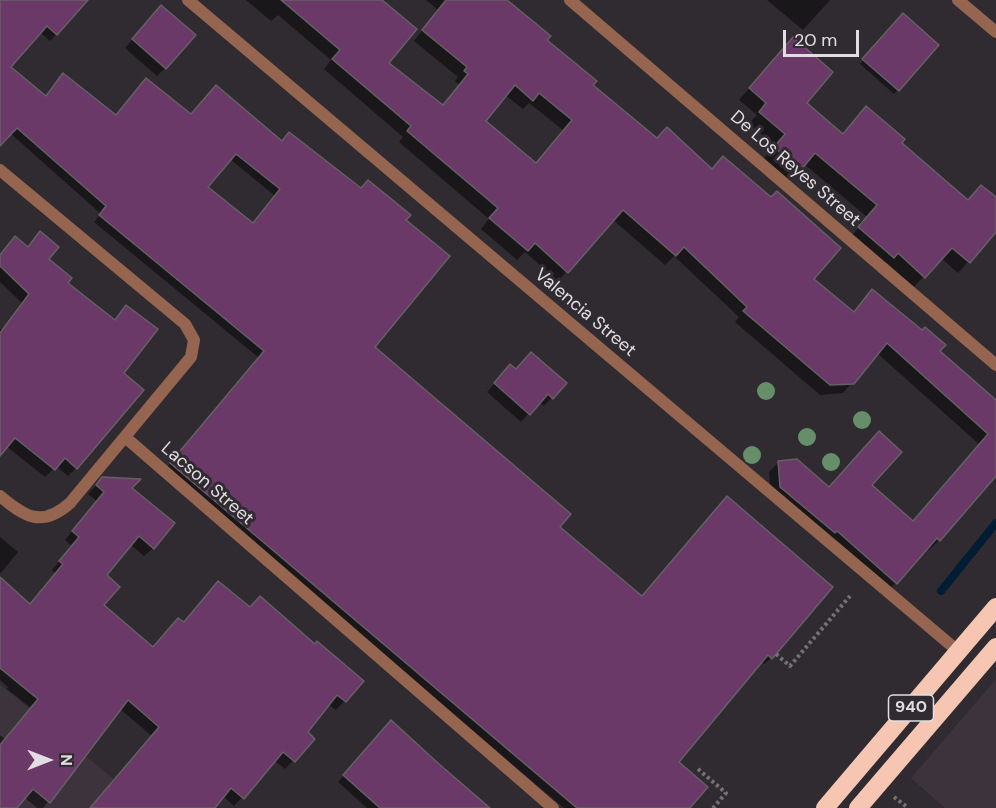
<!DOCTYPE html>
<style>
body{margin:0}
#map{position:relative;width:996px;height:808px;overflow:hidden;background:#302b30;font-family:"DM Sans",sans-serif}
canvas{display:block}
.north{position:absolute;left:18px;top:730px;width:60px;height:60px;-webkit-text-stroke:4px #302b30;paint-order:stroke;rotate:90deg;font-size:16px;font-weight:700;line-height:24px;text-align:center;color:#e1dde0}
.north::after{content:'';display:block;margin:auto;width:21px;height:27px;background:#e1dde0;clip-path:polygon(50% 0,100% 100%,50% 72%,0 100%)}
.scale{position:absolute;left:783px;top:30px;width:76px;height:27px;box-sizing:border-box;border:3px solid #e1dde0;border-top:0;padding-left:8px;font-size:18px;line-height:21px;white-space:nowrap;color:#e1dde0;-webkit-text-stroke:4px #302b30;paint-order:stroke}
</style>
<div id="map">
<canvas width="996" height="808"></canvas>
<div class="north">N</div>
<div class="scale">20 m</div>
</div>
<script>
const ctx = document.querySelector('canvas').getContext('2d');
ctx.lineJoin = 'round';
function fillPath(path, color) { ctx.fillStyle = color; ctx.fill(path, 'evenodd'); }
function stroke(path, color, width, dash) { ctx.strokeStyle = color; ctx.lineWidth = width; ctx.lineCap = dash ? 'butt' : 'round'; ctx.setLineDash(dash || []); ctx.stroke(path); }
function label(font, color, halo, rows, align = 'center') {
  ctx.font = font + ' "DM Sans",sans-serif'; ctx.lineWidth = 6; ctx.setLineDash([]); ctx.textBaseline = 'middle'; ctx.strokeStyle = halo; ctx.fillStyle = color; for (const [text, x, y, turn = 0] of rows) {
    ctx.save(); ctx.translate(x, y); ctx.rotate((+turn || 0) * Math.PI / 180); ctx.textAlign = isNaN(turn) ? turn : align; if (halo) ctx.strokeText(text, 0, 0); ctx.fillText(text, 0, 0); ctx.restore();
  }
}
const built = new Path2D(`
 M996 679V808H945L911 778Z
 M0 684 148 808H0Z`);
const shadow = new Path2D(`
 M0 0H86L50 41 40 32 9 68 45 97 115 116 190 115 281 142 404 220 372 348 558 527 641 598 831 587 771 658 764 664 761 661 676 762 688 808H564L165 470 259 358 94 222 101 214 10 133 0 144ZM230 159 275 196 252 225 206 187Z
 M246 0H381L387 63 442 106 459 85 455 81 458 77 414 41 438 10 426 0H508L545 41 591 85 853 313 872 291 996 402V474L939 540 929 550 927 548 886 593 771 497 769 472 779 462 828 488 870 486 912 523 980 445 877 353 843 393 820 395 735 322 739 317 674 256 665 265 613 220 558 281 525 252 517 260 481 229 489 219 399 142 403 137 324 69 331 60 278 15 271 21ZM505 95 523 109 529 103 563 130 535 164 484 121Z
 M767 0H830L803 30Z
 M153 15 165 68 157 76 125 48Z
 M899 19 937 45 894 94 860 64Z
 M782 50 805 103 842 135 856 119 900 144 967 202 996 199V230L958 273 941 258 913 288 887 263 882 268 849 239 867 217 804 164 789 180 764 158 775 146 749 123 757 115 739 100Z
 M40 233 47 260 66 283 114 321 127 307 122 373 76 468 68 476 56 466 45 477 6 446 0 453V329L2 330 22 303 0 282V255L27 248Z
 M516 371 565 383 544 406 539 402 521 422 487 392 503 374Z
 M103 478 130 488 153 548 144 556 130 544 105 576 102 606 153 648 183 624 249 608 315 646 362 681 336 710 328 704 306 733 313 739 285 769 275 761 234 806 223 796 213 808H91L152 736 120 709 43 808H37L24 797 15 808H0V735L5 739 31 708 7 689 8 687 0 680V579L29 606 55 573 52 570 72 546 65 540 97 501 88 494Z
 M0 537 18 552 0 574Z
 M385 728 488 808H367L338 782Z`);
const stream = new Path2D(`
 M941 591 996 523`);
const building = new Path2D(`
 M0 0H88L57 35 47 26 11 67 46 96 63 73 116 115 146 78 191 114 216 85 282 141 289 132 361 188 368 180 411 215 406 220 450 256 375 347 571 514 560 527 642 596 727 496 833 587 772 659 768 655 679 762 708 787 690 808H577L170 463 264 351 99 215 106 206 17 128 0 146ZM236 154 280 189 253 223 208 187Z
 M281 0H382L417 29 389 63 443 105 468 74 464 71 467 67 422 30 446 0H507L551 36 547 40 597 81 593 85 657 138 667 127 712 169 723 156 771 197 777 191 841 248 814 279 854 312 872 289 922 330 925 327 946 345 940 351 996 400V476L940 541 937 538 897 584 837 531 835 533 780 487 778 461 797 459 829 487 879 431 902 452 872 485 913 521 988 434 887 343 854 384 830 385 743 311 747 307 684 247 676 256 623 210 568 273 535 243 528 251 489 218 498 208 407 131 411 126 332 59 340 50ZM515 85 533 101 539 93 572 120 536 163 486 121Z
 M161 5 196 35 166 69 132 39Z
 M903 13 939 45 899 91 862 59Z
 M793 37 833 72 807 103 843 134 866 106 905 139 902 143 968 200 981 185 996 197V232L970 263 952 248 925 278 898 253 894 258 858 227 877 205 815 153 801 170 774 147 785 134 759 112 766 103 749 88Z
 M40 231 59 247 49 259 72 278 68 283 115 320 126 305 158 329 124 373 144 390 77 469 65 458 55 470 15 438 0 456V333L29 294 0 266V255L15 236 28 247Z
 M531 352 567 383 553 399 548 394 530 415 494 383 510 364 516 369Z
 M102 477 141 479 132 488 175 523 154 549 139 536 107 575 120 587 104 605 153 647 178 618 184 622 218 581 250 607 260 596 315 644 317 641 364 681 346 702 337 695 308 732 315 739 295 762 283 752 244 799 231 788 215 808H90L159 727 128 700 50 803 33 789 17 808H0V745L38 699 0 668V577L30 604 63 564 59 561 79 537 72 531 104 492 96 485Z
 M391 720 439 764 490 808H380L343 775Z`);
const path = new Path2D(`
 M776 654 790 666 850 596
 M698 769 726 793 713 808
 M894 797 907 807`);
const street = new Path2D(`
 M188 0 959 652
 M570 0 996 365
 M958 0 996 32
 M0 170 185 324 194 340 191 357 70 503C42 528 25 517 0 496
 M125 437 553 808`);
const highway = new Path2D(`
 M825 808 996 607
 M858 808 996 647`);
const trees = [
 [766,391],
 [862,420],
 [807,437],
 [752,455],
 [831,462]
];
const shields = [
 [911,708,45]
];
const shieldNames = [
 ["940",911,708]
];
const streetNames = [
 ["De Los Reyes Street",795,169,41],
 ["Valencia Street",585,313,40],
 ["Lacson Street",207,484,41]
];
fillPath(built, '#3d333c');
fillPath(shadow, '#0007');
stroke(stream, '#001d34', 8);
fillPath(building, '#6a3968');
stroke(building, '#656065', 1.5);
stroke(path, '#767175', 4, [3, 3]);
stroke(street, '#956550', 12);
stroke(highway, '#f7c6b2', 18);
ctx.fillStyle = '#668f69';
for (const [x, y] of trees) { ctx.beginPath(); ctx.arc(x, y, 9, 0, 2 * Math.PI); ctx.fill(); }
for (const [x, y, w] of shields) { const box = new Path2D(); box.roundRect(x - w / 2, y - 13, w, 26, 4.5); ctx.fillStyle = '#302b30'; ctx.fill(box); stroke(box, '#e1dde0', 1.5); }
label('bold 16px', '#e1dde0', null, shieldNames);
label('18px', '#e1dde0', '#302b30', streetNames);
</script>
